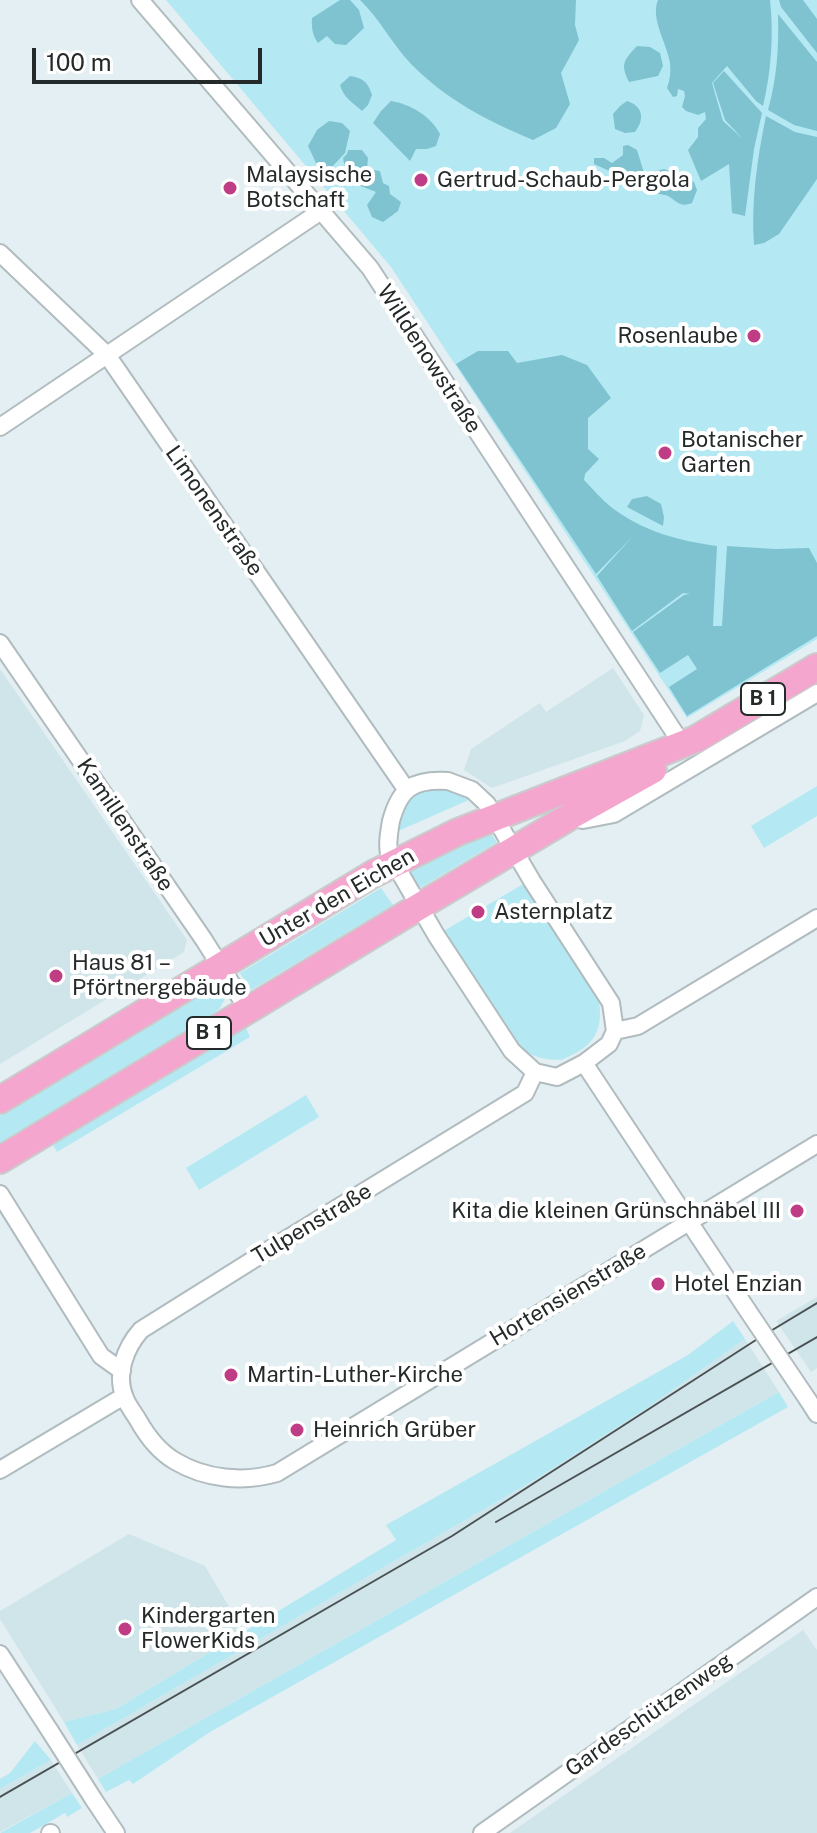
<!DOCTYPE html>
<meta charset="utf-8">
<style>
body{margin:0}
#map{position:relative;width:817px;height:1833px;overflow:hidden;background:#e3eff2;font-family:"Public Sans",sans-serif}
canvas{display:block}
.scale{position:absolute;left:32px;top:48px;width:230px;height:36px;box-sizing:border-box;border:4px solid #24292a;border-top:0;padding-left:10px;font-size:24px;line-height:28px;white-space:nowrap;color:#24292a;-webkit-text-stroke:6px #fff;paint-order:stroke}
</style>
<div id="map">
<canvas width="817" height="1833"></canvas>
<div class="scale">100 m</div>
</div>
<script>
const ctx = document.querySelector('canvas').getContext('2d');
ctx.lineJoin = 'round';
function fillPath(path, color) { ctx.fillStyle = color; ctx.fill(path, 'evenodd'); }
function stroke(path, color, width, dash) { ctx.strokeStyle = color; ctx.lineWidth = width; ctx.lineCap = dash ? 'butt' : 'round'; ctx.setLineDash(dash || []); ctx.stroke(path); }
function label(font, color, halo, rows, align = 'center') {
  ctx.font = font + ' "Public Sans",sans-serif'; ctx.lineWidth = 8; ctx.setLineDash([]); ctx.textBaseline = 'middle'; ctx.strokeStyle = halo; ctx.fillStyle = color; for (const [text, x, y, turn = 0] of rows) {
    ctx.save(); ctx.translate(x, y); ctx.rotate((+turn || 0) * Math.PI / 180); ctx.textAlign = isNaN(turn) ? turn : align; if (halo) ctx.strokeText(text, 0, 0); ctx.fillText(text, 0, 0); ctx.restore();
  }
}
const built = new Path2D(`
 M613 668 644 715 640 731 625 741 492 788 464 770 471 749 540 703 546 712Z
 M0 669 187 940 184 952 0 1064Z
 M817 1297V1368L811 1372 776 1321Z
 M745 1339 779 1392 98 1779 77 1745 536 1479 647 1408Z
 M129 1534 205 1566 244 1632 116 1709 64 1722 0 1619V1611Z
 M803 1630 817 1650V1833H510L689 1708Z
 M51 1760 72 1793 0 1832V1789Z`);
const green = new Path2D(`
 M166 0H817V639L687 718 391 267Z
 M817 786V816L764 848 751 826Z
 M433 788H449L471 799 396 832C402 806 406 795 433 788Z
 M491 834 497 842 420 888 409 872 465 845Z
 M525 883 595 991C602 1006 603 1029 590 1042 584 1050 570 1056 561 1060 544 1060 529 1056 515 1045L442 932Z
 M381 888 393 905 251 990 240 973Z
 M218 984 222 985 227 995 220 1008 211 1016 0 1144V1116Z
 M246 1028 250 1037 57 1152 53 1145Z
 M306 1095 319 1117 199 1190 186 1168Z
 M733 1321 745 1339 647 1408 536 1479 77 1745 64 1722 116 1709 396 1540 386 1525 688 1355Z
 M779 1392 788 1407 210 1732 133 1784 129 1780 106 1792 98 1779Z
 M35 1741 51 1760 0 1789V1779L10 1773Z
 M72 1793 82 1808 67 1817 65 1813 30 1833H0Z`);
const forest = new Path2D(`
 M340 0H350L359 10 364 28 346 45 335 44 327 36 318 43C313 37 311 27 312 18Z
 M360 0H576L575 25 579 40 561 73 570 104 556 128 533 140C486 120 448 101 411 64 392 44 380 19 360 0Z
 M658 0H770C774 34 771 73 763 106L756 101 727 66 712 83 723 121 743 139 725 120 713 83 724 71 762 113 754 149 745 216 732 213 729 164 701 181 688 150 698 137V128L706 119 705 112 698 115 686 111 682 107 685 96 684 91 678 89 677 96 673 97 667 88C670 80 671 71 670 63 667 43 650 19 658 0Z
 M779 0H803L817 19V53L781 7Z
 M778 14 817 62V131L794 125 768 110C777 78 779 47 778 14Z
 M637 46 650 47 660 53 663 66 658 76 629 82C620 64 624 60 637 46Z
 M350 76C363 78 368 82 372 95L368 105 362 111C353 103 343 97 340 85Z
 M391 101C410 104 431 116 440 134L436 146 427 149H416L410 161 373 123 381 111Z
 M627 101C643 106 645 119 635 132L625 133 615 129 613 114 620 106Z
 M766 116 795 132 817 137V179L779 234 764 243 754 245C751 202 757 159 766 116Z
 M329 121 342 123 350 131 345 153 330 169 316 163 308 146 317 130Z
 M628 145 637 150 649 189 594 164V158H604L612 163 623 155V146Z
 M348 150H362L368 158 367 169 380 171 383 183 389 186 390 194 401 202 398 211 383 222 372 217 367 205 376 192 358 185 355 173 345 169 343 158 347 154Z
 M664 169 670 171 674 180 688 178 694 182 697 190 692 203C680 208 677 201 668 196 667 195 659 194 657 194L652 182 651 176 656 171Z
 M478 351H508L517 363 562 355 587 365 611 398 588 418V449L599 459 585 474 584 480C593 489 601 499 611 507 642 531 679 541 717 546L713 626H722L727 546 775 549 809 548 817 563V636L687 716 669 687 697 669 688 655 660 673 633 632 684 595 690 594 683 593 632 631 597 576 634 535 596 574 456 364Z
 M647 496 661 504 664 517 663 526 627 507 632 499Z`);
const minor = new Path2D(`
 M140 0 370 268 682 744
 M0 253 107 355 406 789
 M0 427 321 211
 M0 643 204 940 248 1010
 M448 781 472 790 487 804 532 881 611 1003 615 1031 609 1044 584 1063 557 1077 535 1072 512 1051 436 935 389 854C387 843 389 833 391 821 400 788 413 779 448 781Z
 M573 818 583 820 614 814 817 693
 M615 1031 638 1026 817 918
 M584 1063 748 1311
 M535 1072 525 1093 259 1256 141 1330C125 1348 115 1375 125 1398 128 1406 134 1413 138 1420 147 1436 158 1451 175 1461 205 1479 243 1483 277 1473L817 1144
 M0 1194 101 1356 122 1371
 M808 1400 817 1414
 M0 1470 124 1396
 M0 1654 50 1731
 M94 1800 116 1833
 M50 1833H51
 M482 1833 817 1597`);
const primary = new Path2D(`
 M0 1100 373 874 458 832 696 739 817 667
 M0 1160 405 915 569 817 653 770`);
const tram = new Path2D(`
 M496 1522 817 1337
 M0 1797 452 1536 759 1338 817 1303`);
const minorBridge = new Path2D(`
 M748 1311 808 1400
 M50 1731 94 1800`);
const markers = [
 [421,180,8,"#bf3d85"],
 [230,188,8,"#bf3d85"],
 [754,336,8,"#bf3d85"],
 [665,453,8,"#bf3d85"],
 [478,912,8,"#bf3d85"],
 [56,976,8,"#bf3d85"],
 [797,1211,8,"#bf3d85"],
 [658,1284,8,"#bf3d85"],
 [231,1375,8,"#bf3d85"],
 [297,1430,8,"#bf3d85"],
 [125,1629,8,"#bf3d85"]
];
const shields = [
 [763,699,44],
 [209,1033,44]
];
const shieldNames = [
 ["B 1",763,699],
 ["B 1",209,1033]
];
const poiNames = [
 ["Malaysische",246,175],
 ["Botschaft",246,200],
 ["Gertrud-Schaub-Pergola",437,180],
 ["Rosenlaube",738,336,"right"],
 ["Botanischer",681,440],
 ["Garten",681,465],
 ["Asternplatz",494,912],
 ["Haus 81 –",72,963],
 ["Pförtnergebäude",72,988],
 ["Kita die kleinen Grünschnäbel III",781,1211,"right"],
 ["Hotel Enzian",674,1284],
 ["Martin-Luther-Kirche",247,1375],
 ["Heinrich Grüber",313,1430],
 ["Kindergarten",141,1616],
 ["FlowerKids",141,1641]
];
const streetNames = [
 ["Willdenowstraße",429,359,57],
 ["Limonenstraße",214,511,55],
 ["Kamillenstraße",125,825,56],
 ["Unter den Eichen",337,898,-30],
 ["Tulpenstraße",312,1224,-31],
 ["Hortensienstraße",568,1295,-31],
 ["Gardeschützenweg",649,1715,-35]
];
fillPath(built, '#d0e5ea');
fillPath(green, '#b4e9f4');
fillPath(forest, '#7fc2d0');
stroke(minor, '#b0bcbf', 20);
stroke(primary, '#cacccc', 30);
stroke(minor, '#fff', 16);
stroke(primary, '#f4a6ce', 26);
stroke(tram, '#4b5253', 2);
stroke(minorBridge, '#b0bcbf', 20, []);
stroke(minorBridge, '#fff', 16);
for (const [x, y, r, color] of markers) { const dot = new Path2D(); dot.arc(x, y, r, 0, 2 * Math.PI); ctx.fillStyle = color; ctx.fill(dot); stroke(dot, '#fff', 3); }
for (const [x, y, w] of shields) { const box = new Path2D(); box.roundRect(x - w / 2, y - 16, w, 32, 6); ctx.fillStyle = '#fff'; ctx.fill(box); stroke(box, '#24292a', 2); }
label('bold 20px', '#24292a', null, shieldNames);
label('22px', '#24292a', '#fff', poiNames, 'left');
label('22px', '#24292a', '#fff', streetNames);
</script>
